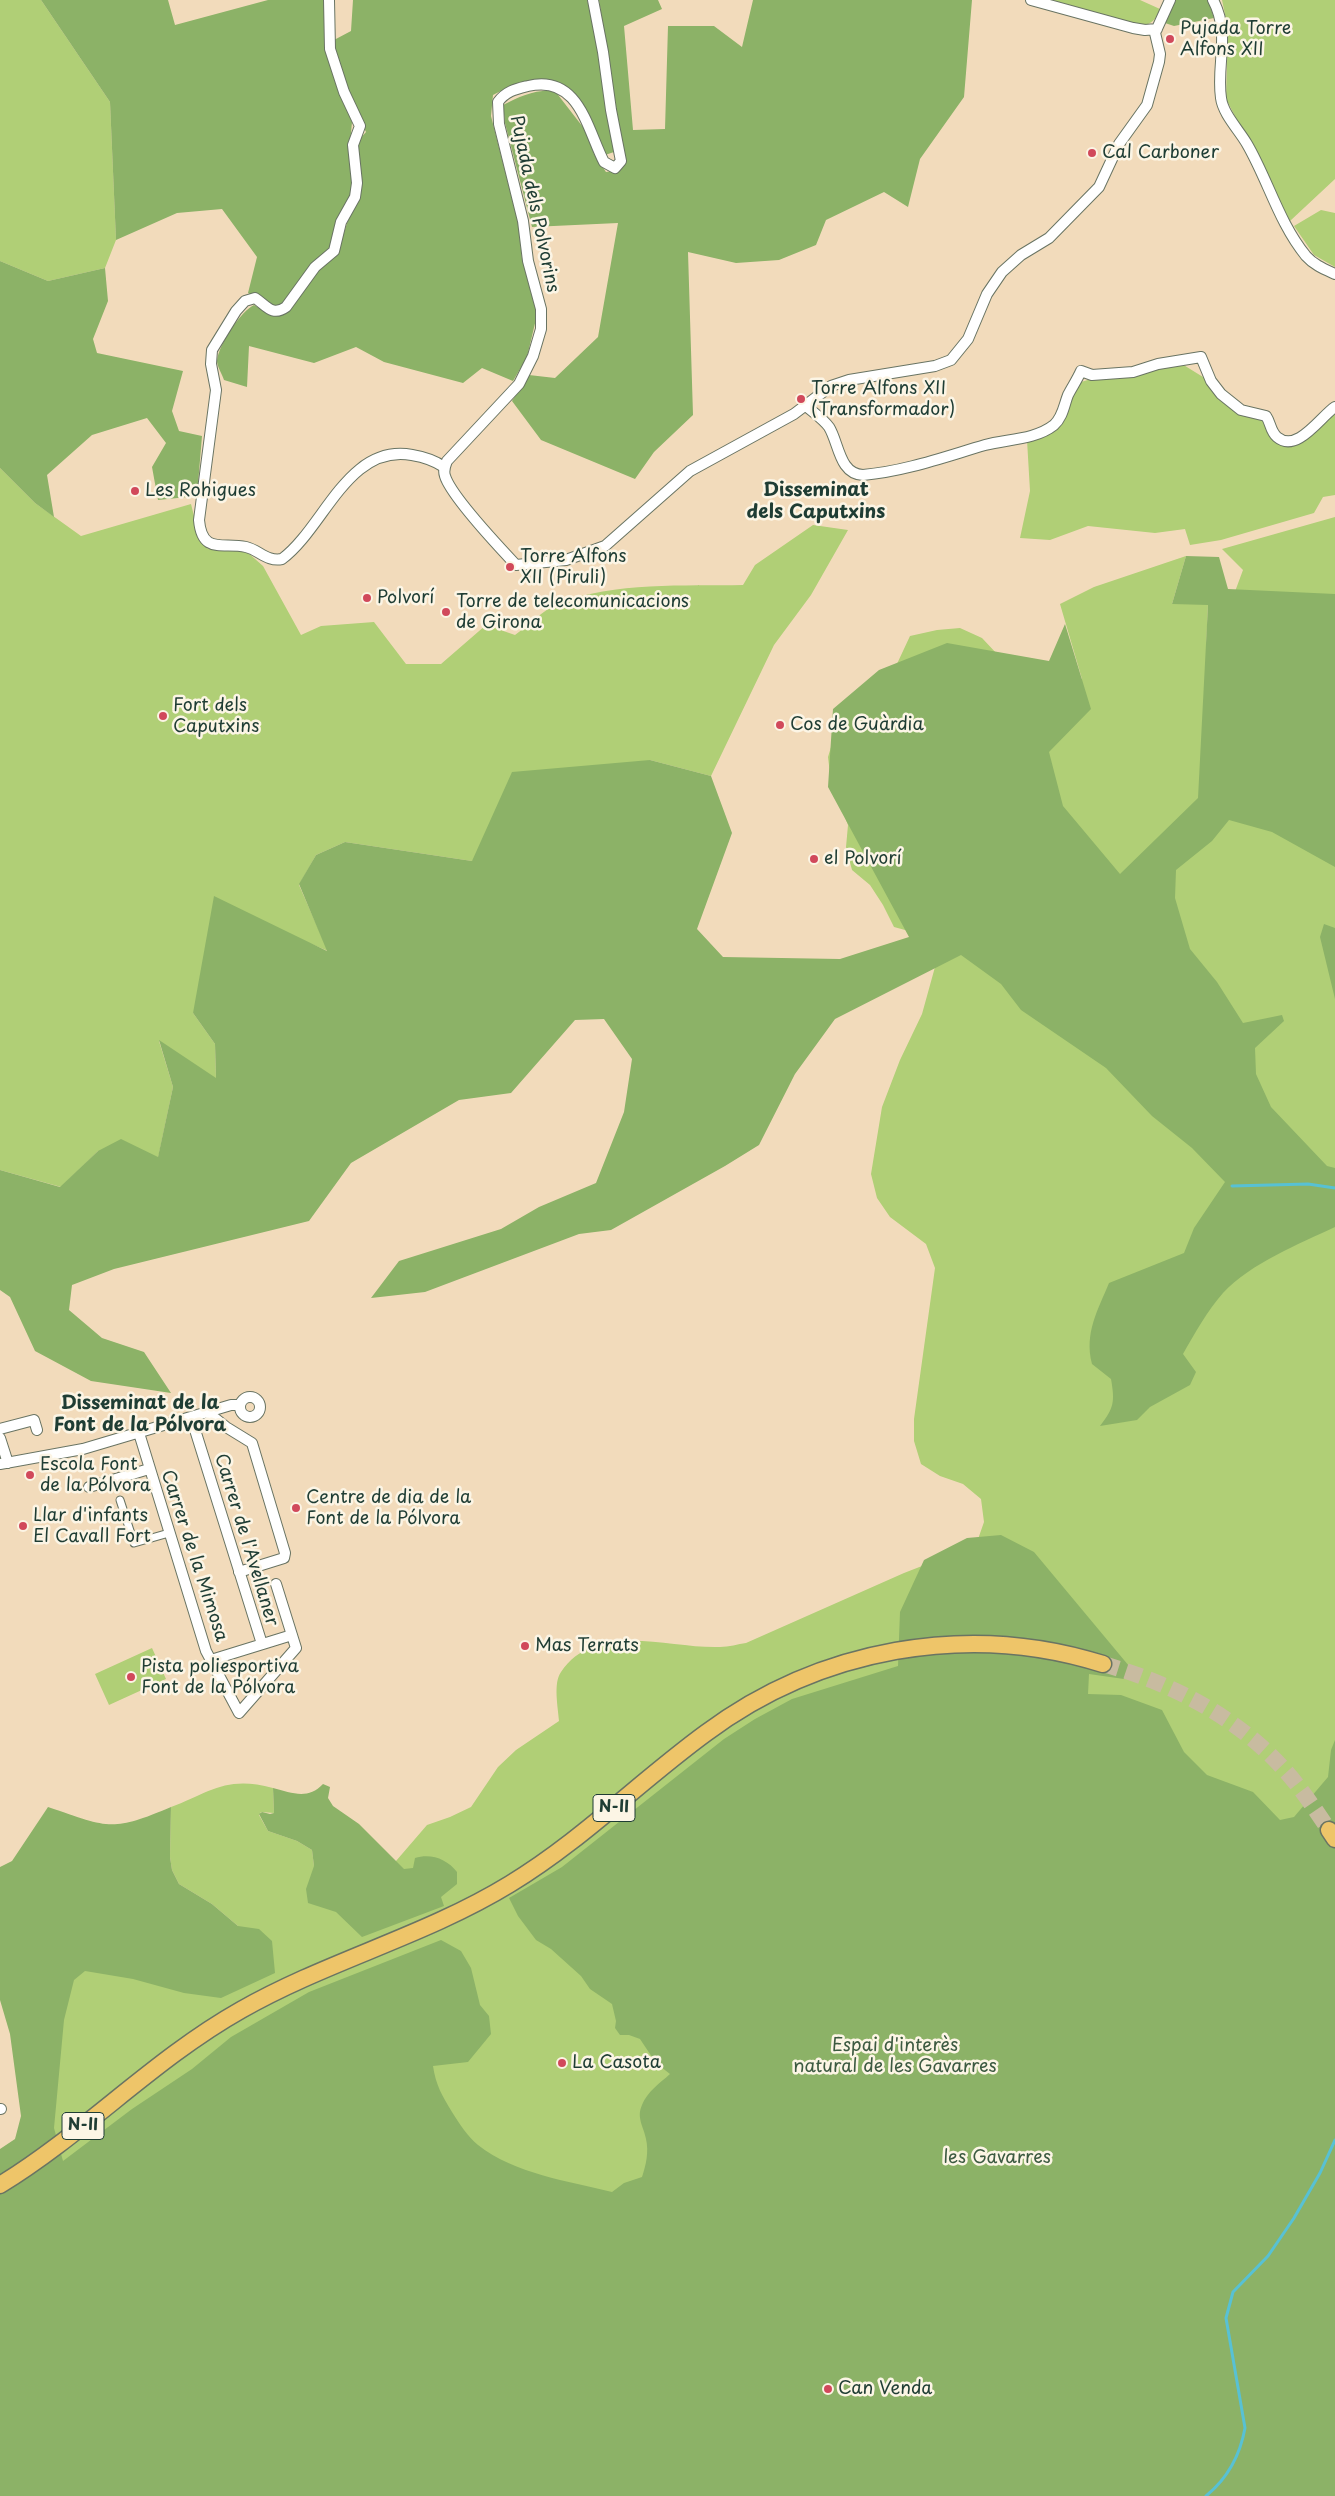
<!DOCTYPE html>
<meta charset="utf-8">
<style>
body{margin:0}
canvas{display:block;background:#f2dbbb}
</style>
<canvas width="1335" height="2496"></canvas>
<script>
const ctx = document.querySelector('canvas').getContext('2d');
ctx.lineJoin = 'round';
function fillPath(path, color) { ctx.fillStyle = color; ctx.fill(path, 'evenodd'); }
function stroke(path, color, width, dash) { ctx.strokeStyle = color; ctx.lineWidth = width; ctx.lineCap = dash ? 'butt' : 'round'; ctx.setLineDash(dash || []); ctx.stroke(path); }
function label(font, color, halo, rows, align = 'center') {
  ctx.font = font + ' "Playpen Sans",sans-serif'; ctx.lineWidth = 5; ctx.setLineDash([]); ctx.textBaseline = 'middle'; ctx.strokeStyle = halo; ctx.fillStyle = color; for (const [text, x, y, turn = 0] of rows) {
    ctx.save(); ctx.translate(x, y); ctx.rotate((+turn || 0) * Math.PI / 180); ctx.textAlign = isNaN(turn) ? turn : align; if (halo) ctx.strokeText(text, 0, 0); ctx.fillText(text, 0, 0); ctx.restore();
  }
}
const green = new Path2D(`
 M0 0H41L110 102 116 240 105 268 48 281 0 261Z
 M1052 0H1140L1160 9C1156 19 1152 25 1141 25Z
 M1222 0H1335V179L1290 221 1226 99 1228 29Z
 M1321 210 1335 213V267L1314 255 1294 226Z
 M1182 364 1203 377 1213 389 1261 417 1283 443 1335 409V495L1323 497 1314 513 1221 540 1190 545 1185 529 1155 533 1088 526 1050 540 1020 538 1030 491 1027 440 1046 433 1078 383 1091 379Z
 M0 468 35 503 81 536 191 504 200 540 208 549 246 551 263 566 301 635 321 626 374 622 406 664H441L486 625 515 635C529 625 544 609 559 603 614 582 685 586 743 585L755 565 813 525 848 530 811 595 774 645 711 776 650 760 472 861 345 842 316 855 299 885 328 951 288 934 193 1013 215 1044 216 1079 159 1041 173 1087 158 1158 98 1151 61 1187 0 1170Z
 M1335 517V2496H0V2202L24 2203 29 1986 238 1926 212 1904 179 1884 172 1870 170 1857 171 1807C210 1792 227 1775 273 1788L274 1813 261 1812 259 1815 268 1831 297 1841 312 1850 314 1866 375 1876 396 1861 427 1825 450 1817 471 1807 498 1767 516 1750 559 1721C558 1707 553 1683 561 1672 596 1620 670 1649 720 1647 729 1647 738 1644 746 1643L904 1573 976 1545 984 1522 981 1499 963 1484 940 1476 921 1464 914 1441V1419L935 1268 926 1244 890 1217 877 1198 871 1174 882 1107 900 1060 922 1014 935 967 916 933 894 927 883 905 870 885 852 870 846 847 848 825 831 782 828 757 835 734 889 681 910 636 937 630 960 628 982 638 998 655 1082 679 1060 604 1094 587 1186 556 1172 604H1208L1206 649 1230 605 1243 570 1222 549Z
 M152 1648 166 1679 109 1705 95 1674Z`);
const forest = new Path2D(`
 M41 0H168L175 25 268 0H323L328 20V51L352 122 350 144 354 183 352 197 333 247 286 303 278 308 248 293 257 257 222 209 177 213 116 240 110 102Z
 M353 0H587L592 15 614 152 605 155C581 94 565 56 493 95L491 116 518 223 522 259 537 315 527 357 513 381 482 368 463 383 384 362 356 347 314 363 249 346 247 387 224 380C222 374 217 366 217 361 218 345 241 311 254 305L271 315 281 316 300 295 318 268 338 252 348 220 360 196 358 141 366 132C353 104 337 71 334 40L351 31Z
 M599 0H658L662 9 624 26 633 130 665 129 668 26H714L742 47 753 0H972L964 97 920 159 908 207 884 192 826 220 816 245 779 260 736 263 688 252 693 415 654 452 635 479 541 440 512 401 529 375 555 378 598 337 618 223 532 227 505 123 503 105C520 96 536 89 555 91L586 131 594 154 606 172 619 170 625 163Z
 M1176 0H1208L1214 18 1174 26 1165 23Z
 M0 261 48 281 105 268 108 301 93 339 97 353 183 371 172 411 179 431 202 436 197 496 158 500 152 467 166 443 147 418 92 435 47 475 54 517 35 503 0 468Z
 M1186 556 1219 557 1228 589 1335 594V867L1272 832 1229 820 1212 841 1176 870 1175 898 1190 949 1217 982 1243 1023 1282 1015 1284 1021 1255 1048 1256 1074 1271 1107 1327 1166 1335 1168V1227C1299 1244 1251 1263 1223 1293 1207 1311 1195 1333 1183 1354L1196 1372 1190 1385 1150 1407 1137 1420 1100 1426C1114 1408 1115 1402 1111 1379L1092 1364C1084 1333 1098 1310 1109 1283L1184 1253 1194 1228 1225 1182 1192 1148 1152 1116 1106 1068 1021 1010 1001 984 961 955 835 1019 795 1074 759 1145 725 1166 611 1230 579 1234 425 1292 371 1298 399 1261 501 1229 539 1207 596 1183 624 1112 632 1059 604 1019 575 1020 511 1093 459 1100 351 1163 309 1221 114 1269 72 1285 69 1310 102 1338 144 1352 171 1393 91 1381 35 1351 10 1297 0 1290V1170L60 1187 98 1151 121 1139 158 1157 173 1087 159 1040 216 1078 215 1044 193 1013 214 896 327 951 299 884 316 855 345 842 472 861 512 772 650 760 711 776 732 833 697 929 723 957 840 959 909 937 828 787 833 709 879 670 947 643 1049 661 1065 624 1091 709 1049 752 1063 806 1120 874 1198 798 1208 605 1172 604Z
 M1324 924 1335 928V999L1320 937Z
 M1001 1535 1034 1552 1129 1666 1124 1679 1089 1674 1088 1694 1121 1695 1162 1710 1184 1752 1207 1775 1253 1792 1280 1820 1294 1817 1328 1777 1331 1750 1335 1740V2496H0V2149L15 2139 21 2116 10 2034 0 2000V1867L12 1861 48 1807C108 1827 110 1833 171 1807L170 1857 172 1870 179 1884 212 1904 238 1926 259 1929 272 1941 275 1973 221 1998 184 1993 133 1979 85 1971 74 1980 64 2020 54 2128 63 2161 132 2109 192 2069 231 2037 309 1992 441 1940 461 1951 471 1968 480 2005 489 2016 491 2034 468 2062 433 2066C436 2086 442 2095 452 2112 459 2123 468 2137 478 2145 515 2174 568 2181 612 2192L624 2183 642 2177C646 2165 649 2152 646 2139 644 2127 636 2118 642 2105 647 2092 660 2083 670 2074L656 2063 640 2039 629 2035H620L615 2028 616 2021 612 2004 590 1989 581 1976 551 1949 536 1940 518 1916 509 1898 562 1867 724 1739 755 1719 792 1699 898 1666 900 1612 924 1560 967 1538Z
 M323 1784 330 1787 328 1798 333 1806 359 1824 404 1869 413 1868 415 1858C431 1853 447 1859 457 1872V1884L441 1897 444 1906 362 1937 336 1912 308 1903 306 1889 314 1866 312 1850 297 1841 268 1831 259 1814 262 1812 270 1814 274 1813 273 1788C292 1793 308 1800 323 1784Z`);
const stream = new Path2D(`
 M1232 1186 1308 1184 1335 1188
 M1206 2496C1228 2478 1240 2456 1245 2428L1226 2318 1233 2292 1268 2256 1294 2218 1320 2173 1335 2140`);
const trunkTunnel = new Path2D(`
 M1103 1664C1168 1682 1234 1715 1281 1766 1299 1785 1314 1808 1329 1830`);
const pedestrian = new Path2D(`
 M120 1500 134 1543 169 1533`);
const minor = new Path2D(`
 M329 0 330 49 344 92 360 126 353 145 357 183 355 197 341 222 334 251 315 267 286 307C272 317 266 305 255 298L245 301 236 311 212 350 211 364 216 390 199 520C202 555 223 542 246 547 259 550 267 562 282 559 324 528 348 443 412 455 424 457 434 460 444 467
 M593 0 603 52 611 110 621 161 615 168 604 162C587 129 579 74 528 86 516 89 506 91 498 102L499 124 523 221 528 261 541 309V329L533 356 519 384 447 461C445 466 443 470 445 476 451 496 500 548 516 565L566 560 605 546 690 471 794 414 831 386 849 380 935 366 951 360 968 339 987 294 1002 272 1021 255 1049 238 1099 187 1119 144 1147 105 1159 62 1160 54 1155 33 1170 0
 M1031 0 1133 28 1145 30 1157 29
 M1213 0C1231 34 1216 64 1221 98 1223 114 1239 130 1247 144 1268 180 1279 223 1306 256 1314 265 1324 269 1335 274
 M806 406C814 413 823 419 829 427 839 443 839 474 863 475 906 471 944 457 985 445 1007 439 1035 440 1054 425 1063 417 1064 405 1068 395 1072 387 1077 380 1081 371L1092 375 1133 372 1158 364 1201 357 1211 381 1221 394 1241 410 1266 416C1271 423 1270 431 1277 437 1297 454 1321 416 1335 407
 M240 1407a10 10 0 1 1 20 0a10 10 0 1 1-20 0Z
 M207 1412 226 1427 252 1443 285 1553 284 1558 239 1572
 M191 1417 262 1644
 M0 1429 34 1420 37 1430
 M139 1433 206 1651 239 1713 296 1648 276 1584
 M0 1438 8 1463
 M0 1464 83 1449 231 1405H240
 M89 1487 149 1469
 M211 1660 292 1635
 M0 2109H1`);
const trunk = new Path2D(`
 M1329 1830 1335 1839
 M0 2185C85 2133 154 2059 241 2010 327 1961 425 1936 510 1884 581 1841 639 1782 706 1733 819 1649 967 1621 1103 1664`);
const markers = [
 [1170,39,5,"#d1495b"],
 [1092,153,5,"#d1495b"],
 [801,399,5,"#d1495b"],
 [135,491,5,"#d1495b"],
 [510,567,5,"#d1495b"],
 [367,598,5,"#d1495b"],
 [446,612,5,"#d1495b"],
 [163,716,5,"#d1495b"],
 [780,725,5,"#d1495b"],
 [814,859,5,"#d1495b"],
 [30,1475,5,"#d1495b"],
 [296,1508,5,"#d1495b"],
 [23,1526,5,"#d1495b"],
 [525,1646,5,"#d1495b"],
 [131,1677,5,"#d1495b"],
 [562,2063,5,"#d1495b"],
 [828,2389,5,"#d1495b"]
];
const shields = [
 [614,1808,42],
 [83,2126,42]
];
const shieldNames = [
 ["N-II",614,1808],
 ["N-II",83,2126]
];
const poiNames = [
 ["Pujada Torre",1180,29],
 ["Alfons XII",1180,50],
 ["Cal Carboner",1102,153],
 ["Torre Alfons XII",811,389],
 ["(Transformador)",811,410],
 ["Les Rohigues",145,491],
 ["Torre Alfons",520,557],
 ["XII (Piruli)",520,578],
 ["Polvorí",377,598],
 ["Torre de telecomunicacions",456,602],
 ["de Girona",456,623],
 ["Fort dels",173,706],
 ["Caputxins",173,727],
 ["Cos de Guàrdia",790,725],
 ["el Polvorí",824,859],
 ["Escola Font",40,1465],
 ["de la Pólvora",40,1486],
 ["Centre de dia de la",306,1498],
 ["Font de la Pólvora",306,1519],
 ["Llar d'infants",33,1516],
 ["El Cavall Fort",33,1537],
 ["Mas Terrats",535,1646],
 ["Pista poliesportiva",141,1667],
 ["Font de la Pólvora",141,1688],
 ["La Casota",572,2063],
 ["Can Venda",838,2389]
];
const streetNames = [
 ["Pujada dels Polvorins",534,204,78],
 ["Carrer de l'Avellaner",246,1540,73],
 ["Carrer de la Mimosa",194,1556,72]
];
const parkNames = [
 ["Espai d'interès",895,2046],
 ["natural de les Gavarres",895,2067],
 ["les Gavarres",997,2158]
];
const neighbourhoodNames = [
 ["Disseminat",816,491],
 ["dels Caputxins",816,513],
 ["Disseminat de la",140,1404],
 ["Font de la Pólvora",140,1426]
];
fillPath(green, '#b0cf76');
fillPath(forest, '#8cb267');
stroke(stream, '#58c1d4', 3);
stroke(trunkTunnel, '#c8bba0', 16, [16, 8]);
stroke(pedestrian, '#697463', 9);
stroke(minor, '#697463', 12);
stroke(trunk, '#697463', 19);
stroke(pedestrian, '#fff', 7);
stroke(minor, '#fff', 10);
stroke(trunk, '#eec569', 16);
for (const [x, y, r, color] of markers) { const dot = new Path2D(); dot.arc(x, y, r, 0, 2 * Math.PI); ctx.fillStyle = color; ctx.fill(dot); stroke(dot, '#fcf5e5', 2); }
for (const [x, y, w] of shields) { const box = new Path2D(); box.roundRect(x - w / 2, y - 13.5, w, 27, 4); ctx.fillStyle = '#fcf5e5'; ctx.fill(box); stroke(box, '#1f3d34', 1); }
label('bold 16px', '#1f3d34', null, shieldNames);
label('18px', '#1f3d34', '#fcf5e5', poiNames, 'left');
label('18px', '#1f3d34', '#fcf5e5', streetNames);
label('18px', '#3c5a41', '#fcf5e5', parkNames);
label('bold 19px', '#1f3d34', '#fcf5e5', neighbourhoodNames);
</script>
